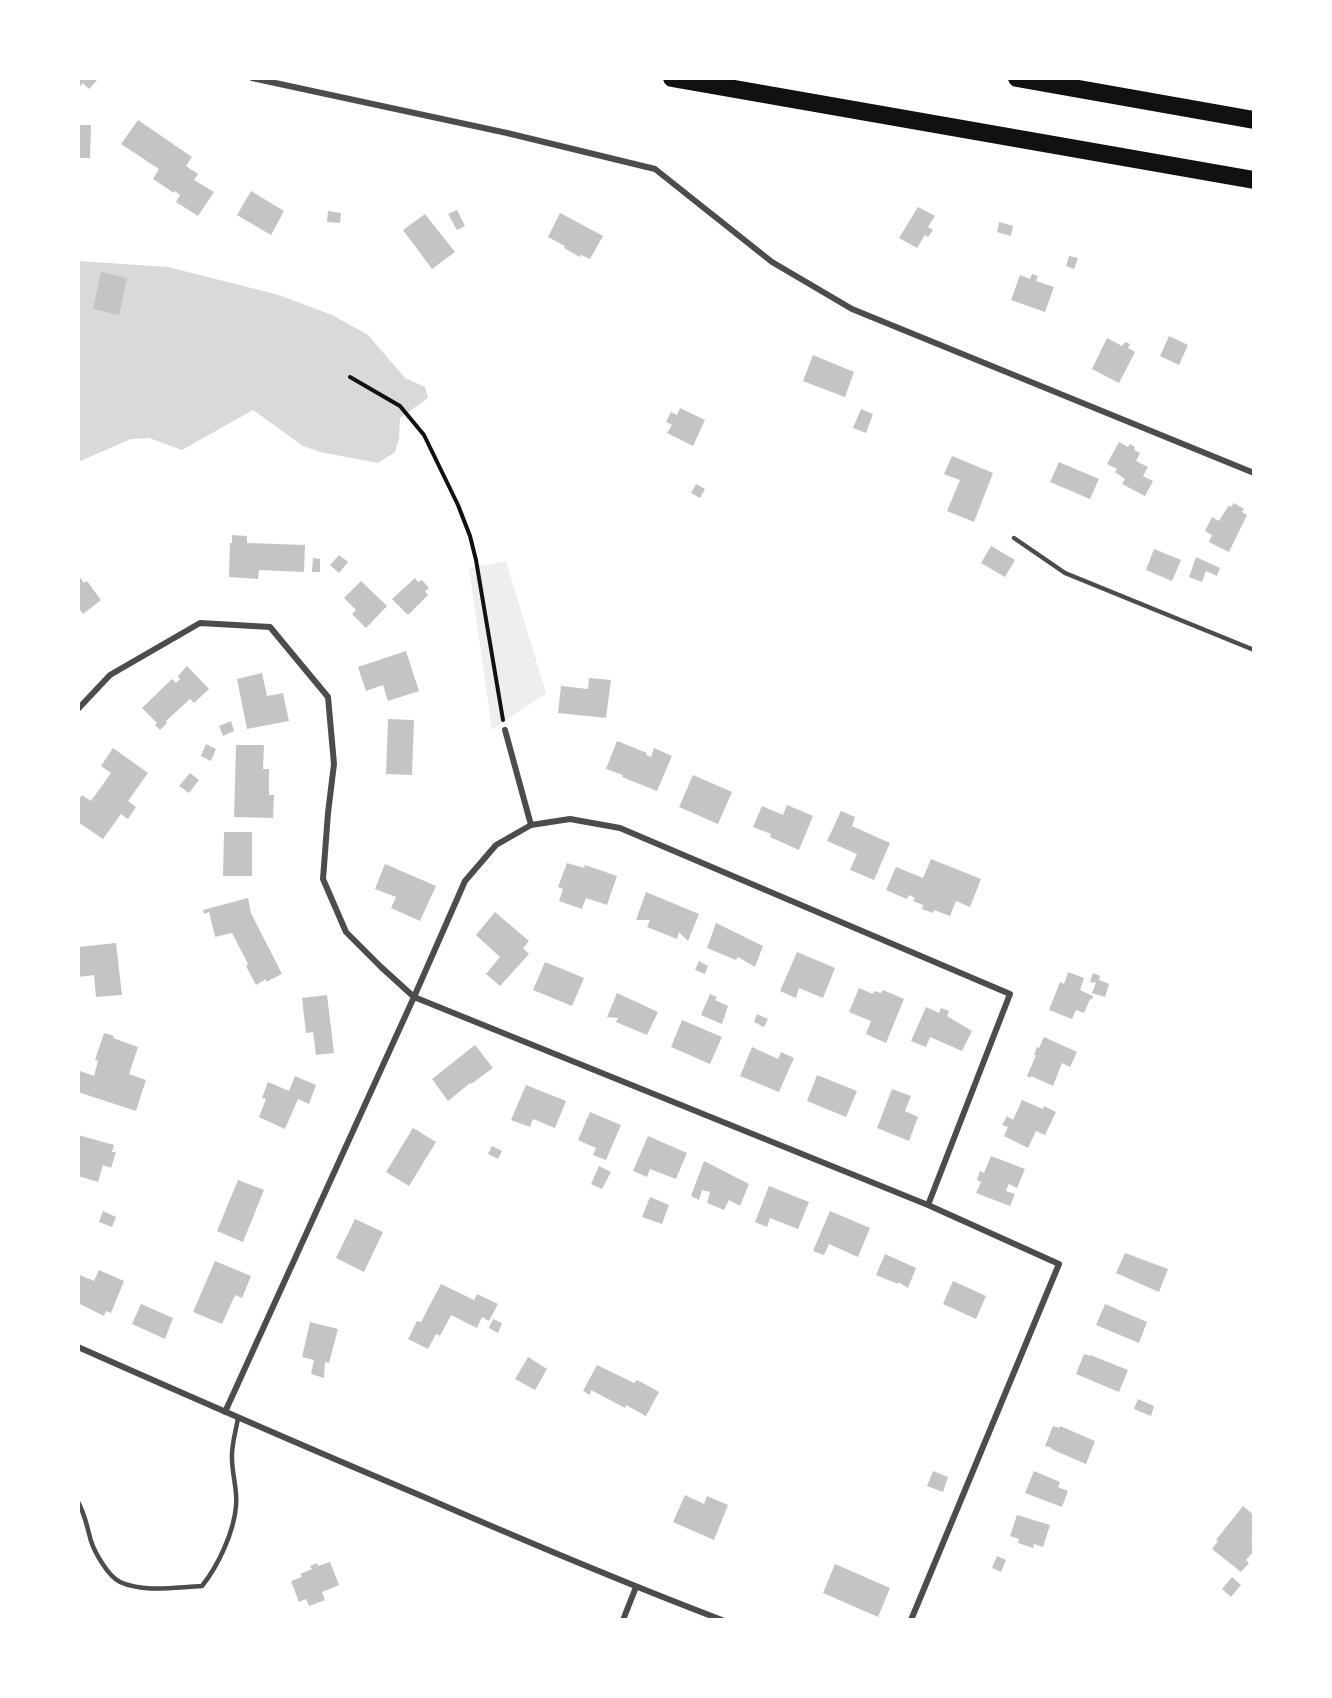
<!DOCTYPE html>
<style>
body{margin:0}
#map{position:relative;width:1332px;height:1698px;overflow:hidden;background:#fff;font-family:"Sofia Sans Condensed",sans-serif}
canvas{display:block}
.frame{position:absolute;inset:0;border:80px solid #fff;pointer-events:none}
</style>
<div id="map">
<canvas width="1332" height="1698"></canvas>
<div class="frame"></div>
</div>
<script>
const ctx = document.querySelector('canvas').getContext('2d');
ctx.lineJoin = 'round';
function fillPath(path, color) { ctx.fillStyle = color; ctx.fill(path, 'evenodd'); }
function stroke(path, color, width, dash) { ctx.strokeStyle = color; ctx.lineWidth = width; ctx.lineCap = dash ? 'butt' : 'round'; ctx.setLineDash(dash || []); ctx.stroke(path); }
const green = new Path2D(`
 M506 561 546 693 492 730 469 568Z`);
const water = new Path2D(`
 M78 261 168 267 279 295 332 315 368 335 405 378 425 387 428 398 400 418 399 439 395 452 378 463 320 452 303 446 253 410 182 450 149 438 131 439 78 462Z`);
const building = new Path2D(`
 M78 78H99L89 89 83 83 78 88Z
 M138 120 192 157 186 166 198 174 194 180 214 192 198 216 176 202 180 195 175 191 174 193 153 179 159 169 121 144Z
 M78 125H91L90 158H78Z
 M251 191 284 211 271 235 237 215Z
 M918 207 935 216 928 227 933 230 928 237 925 235 917 248 899 238Z
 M457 210 465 226 457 230 448 214Z
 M328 211 341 213 340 223 327 222Z
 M560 213 603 236 590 259 581 255 580 257 564 248 565 246 548 237Z
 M425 214 455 252 432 269 403 230Z
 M999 222 1013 226 1011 236 997 232Z
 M1069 256 1078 258 1074 269 1066 266Z
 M101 272 127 278 119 315 93 309Z
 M1032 274 1038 276 1036 281 1054 287 1045 312 1011 300 1020 275 1030 279Z
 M1169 336 1188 345 1179 365 1160 356Z
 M1107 338 1122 346 1125 342 1130 344 1128 348 1135 352 1119 383 1092 369Z
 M813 355 854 372 845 397 803 381Z
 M680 408 705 420 693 446 667 433 672 425 666 422 671 412 677 415Z
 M861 409 873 414 866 433 853 428Z
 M1119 442 1128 447 1130 444 1135 447 1134 450 1140 453 1136 461 1148 467 1143 476 1153 481 1145 496 1122 484 1125 479 1115 472 1117 469 1107 464Z
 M952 456 993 473 974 522 947 511 960 480 944 474Z
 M1059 462 1099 479 1090 499 1050 482Z
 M696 484 705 489 700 498 691 493Z
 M1234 503 1244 509 1242 512 1247 515 1229 552 1209 542 1212 535 1205 531 1212 517 1219 521 1229 505 1231 507Z
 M232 535 247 536V543L305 545 304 572 259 570 258 579 229 577 230 543H232Z
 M991 546 1015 560 1005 577 981 563Z
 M1154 549 1181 560 1172 581 1146 570Z
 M339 555 348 562 339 573 330 565Z
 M1196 557 1220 568 1217 576 1206 571 1202 582 1189 577Z
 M313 558 320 559V572H312Z
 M78 575 84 583 87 581 101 600 83 614 78 607Z
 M415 578 418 582 422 580 429 588 425 591 428 595 408 615 392 599Z
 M361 581 387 606 366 628 352 614 356 610 344 598Z
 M406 651 419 691 388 701 383 685 366 691 358 667Z
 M187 666 209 689 194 703 190 699 166 721 167 723 160 730 155 725 157 723 142 708 172 679 176 683 180 679 178 676Z
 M262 673 267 696 283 693 289 721 247 729 237 679Z
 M589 678 611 680 606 718 558 713 561 686 588 689Z
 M388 719 414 720 412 775 386 774Z
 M231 721 234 731 223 736 219 726Z
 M617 741 647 753 646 755 651 757 654 748 672 756 657 791 622 777 623 775 606 769Z
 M206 744 216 749 211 761 201 756Z
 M236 745H264L263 769H269V795H274L273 818 234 817Z
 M113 748 148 773 128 801 136 807 128 819 121 814 103 839 78 822V801L82 795 91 801 111 773 101 766Z
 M190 773 199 780 189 793 179 786Z
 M693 775 732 792 718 824 679 807Z
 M787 805 813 816 799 850 770 837 771 834 753 827 762 806 783 815Z
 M841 811 855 817 852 826 890 843 874 880 850 870 857 854 827 841Z
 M224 832H252V876H223Z
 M931 859 981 879 970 907 956 901 950 916 934 910 933 913 922 909 923 905 913 901 915 898 909 895 907 899 886 890 896 867 923 878Z
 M567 863 584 868 585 865 617 876 607 905 586 898 582 909 559 901 563 889 558 887Z
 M385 864 436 886 420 921 391 908 396 897 375 889Z
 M646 892 699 914 688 941 679 932 677 939 647 927 650 920H636Z
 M248 898 251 913 282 974 266 982V979L256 985 246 966 248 964 232 933 215 937 209 912 204 914 203 910Z
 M495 912 529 941 523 948 529 954 500 986 486 974 500 957 476 935Z
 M716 923 763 946 755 967 738 957 736 960 707 948Z
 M116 943 122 995 96 997 94 975 78 977V947Z
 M797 952 835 968 823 998 799 988 796 998 780 991Z
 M699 961 708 966 705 974 695 970Z
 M545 962 584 978 572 1006 533 990Z
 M1068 972 1084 978 1080 990 1093 996 1092 1000 1090 999 1084 1013 1076 1010 1072 1019 1049 1010 1060 982 1064 984Z
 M1093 973 1100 976 1099 980 1109 984 1105 997 1092 993 1096 983 1090 982Z
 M859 988 873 994 874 991 881 993 883 990 904 999 886 1043 866 1034 871 1021 849 1012Z
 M617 993 658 1012 647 1035 616 1022 618 1018 607 1017Z
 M710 994 717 997 715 1000 728 1006 722 1024 701 1015Z
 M327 995 334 1053 316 1055 313 1032 306 1033 302 998Z
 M926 1007 939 1013 941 1008 949 1011 947 1016 972 1031 962 1051 930 1037 926 1047 911 1041Z
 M757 1014 768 1019 764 1027 754 1022Z
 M682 1020 722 1037 710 1064 671 1047Z
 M104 1033 114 1036 113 1038 138 1047 129 1074 146 1080 136 1111 78 1092V1077L80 1071 94 1076 98 1061 95 1060Z
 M1044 1037 1077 1052 1070 1067 1062 1063 1053 1086 1031 1076V1078L1027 1076 1036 1055H1034L1037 1047 1039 1048Z
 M475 1045 493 1068 471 1084 470 1083 448 1101 432 1079Z
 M752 1047 778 1059 781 1052 794 1058 779 1092 740 1076Z
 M817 1075 857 1091 846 1117 807 1101Z
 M295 1076 316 1085 309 1104 298 1099 285 1129 259 1117 266 1099 262 1098 268 1082 289 1091Z
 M526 1085 566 1101 555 1128 533 1119 530 1127 511 1120Z
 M892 1089 911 1096 905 1111 918 1117 909 1141 877 1128Z
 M1022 1100 1043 1109 1044 1106 1056 1112 1045 1135 1036 1131 1028 1148 1004 1136 1008 1127 1002 1125 1007 1116 1013 1120Z
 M590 1112 621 1125 606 1160 593 1155 596 1148 578 1140Z
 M413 1128 436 1142 409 1186 386 1172Z
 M78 1135 114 1145 112 1152H116L111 1168 103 1165 98 1182 78 1176Z
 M648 1136 687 1153 676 1179 650 1169 647 1177 633 1171Z
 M492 1146 502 1151 498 1159 488 1154Z
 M991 1156 1025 1169 1017 1188 1009 1184 1007 1188 1006 1191 1015 1194 1010 1206 976 1193 981 1182 977 1180 980 1171 984 1173Z
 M704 1161 749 1184 740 1206 729 1200 724 1210 707 1203 710 1192 702 1190 699 1200 691 1196Z
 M599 1166 611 1172 602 1189 591 1184Z
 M238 1180 264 1190 243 1242 217 1231Z
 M769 1186 809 1202 798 1229 770 1218 767 1227 755 1222Z
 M650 1197 669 1205 662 1224 642 1217Z
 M103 1211 116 1217 112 1227 99 1222Z
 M830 1211 870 1228 858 1257 829 1244 824 1255 813 1251Z
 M355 1219 383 1232 364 1272 336 1258Z
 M1125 1253 1168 1269 1159 1292 1116 1273Z
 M885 1254 916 1268 908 1288 898 1282V1284L876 1275Z
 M215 1261 251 1276 242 1298 235 1295 222 1324 193 1312Z
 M99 1270 124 1281 111 1313 106 1311 104 1316 78 1303V1281L80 1275 94 1281Z
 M953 1281 986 1296 976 1319 943 1304Z
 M441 1284 474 1300 477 1294 498 1304 489 1321 482 1317 477 1328 451 1315 440 1336 436 1334 428 1349 408 1339 417 1321 421 1322Z
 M141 1304 173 1318 165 1339 132 1324Z
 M1105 1304 1147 1322 1139 1343 1096 1325Z
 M493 1319 502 1323 498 1333 489 1328Z
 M310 1322 338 1329 329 1363 325 1362 324 1378 311 1374 314 1360 302 1357Z
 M1084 1354 1090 1356V1355L1128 1370 1119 1392 1076 1374Z
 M528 1357 547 1369 535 1390 515 1379Z
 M597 1365 634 1383 637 1380 659 1392 646 1416 626 1405 625 1408 591 1390 590 1395 583 1391Z
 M1138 1399 1154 1406 1151 1416 1134 1409Z
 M1053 1426 1059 1428 1060 1426 1095 1441 1086 1464 1051 1449 1052 1448 1045 1446Z
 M933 1471 948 1477 943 1492 927 1486Z
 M1034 1471 1060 1482 1058 1487 1068 1491 1062 1507 1025 1493Z
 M685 1495 704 1504 707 1496 728 1505 714 1540 673 1522Z
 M1243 1506 1254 1515V1535L1251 1539 1254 1541V1551L1246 1560 1249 1563 1241 1572 1212 1549 1218 1541 1216 1540Z
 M1017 1515 1050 1525 1043 1547 1034 1544 1033 1548 1018 1543 1019 1539 1010 1536Z
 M997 1556 1006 1560 1001 1572 992 1568Z
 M330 1562 339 1585 322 1592 325 1600 309 1606 306 1599 299 1602 291 1581 302 1577 300 1574 312 1569 310 1566 317 1563 318 1566Z
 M835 1564 890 1588 878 1617 823 1593Z
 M1232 1577 1241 1585 1231 1597 1222 1589Z`);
const path = new Path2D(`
 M350 377 400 406 424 435 458 505 470 536 476 560 503 720`);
const service = new Path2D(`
 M1014 538 1065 573 1254 650
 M78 1502C85 1514 87 1527 91 1541 95 1553 108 1576 120 1582 144 1593 176 1587 202 1586 218 1566 234 1532 236 1506 238 1492 232 1474 232 1459 231 1446 236 1431 238 1418`);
const minor = new Path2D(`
 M252 78 507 133 655 169 772 262 852 309 1254 473
 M78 709 110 675 200 623 270 627 328 697 334 764 328 813 323 879 346 932 381 967 414 997 928 1205 1059 1264 911 1620
 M531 825 570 819 620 828 1010 994 928 1205
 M78 1347C193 1398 308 1448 424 1497 523 1540 622 1582 722 1620
 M225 1412 414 997 465 881 496 845 531 825 505 730
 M623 1620 636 1587`);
const motorway = new Path2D(`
 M672 78 1254 180
 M1017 78 1254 120`);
fillPath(green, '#eee');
fillPath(water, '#d9d9d9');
fillPath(building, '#c4c4c4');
stroke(path, '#111', 4);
stroke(service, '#4c4c4c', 4.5);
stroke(minor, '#4c4c4c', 6);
stroke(motorway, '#111', 18);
</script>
